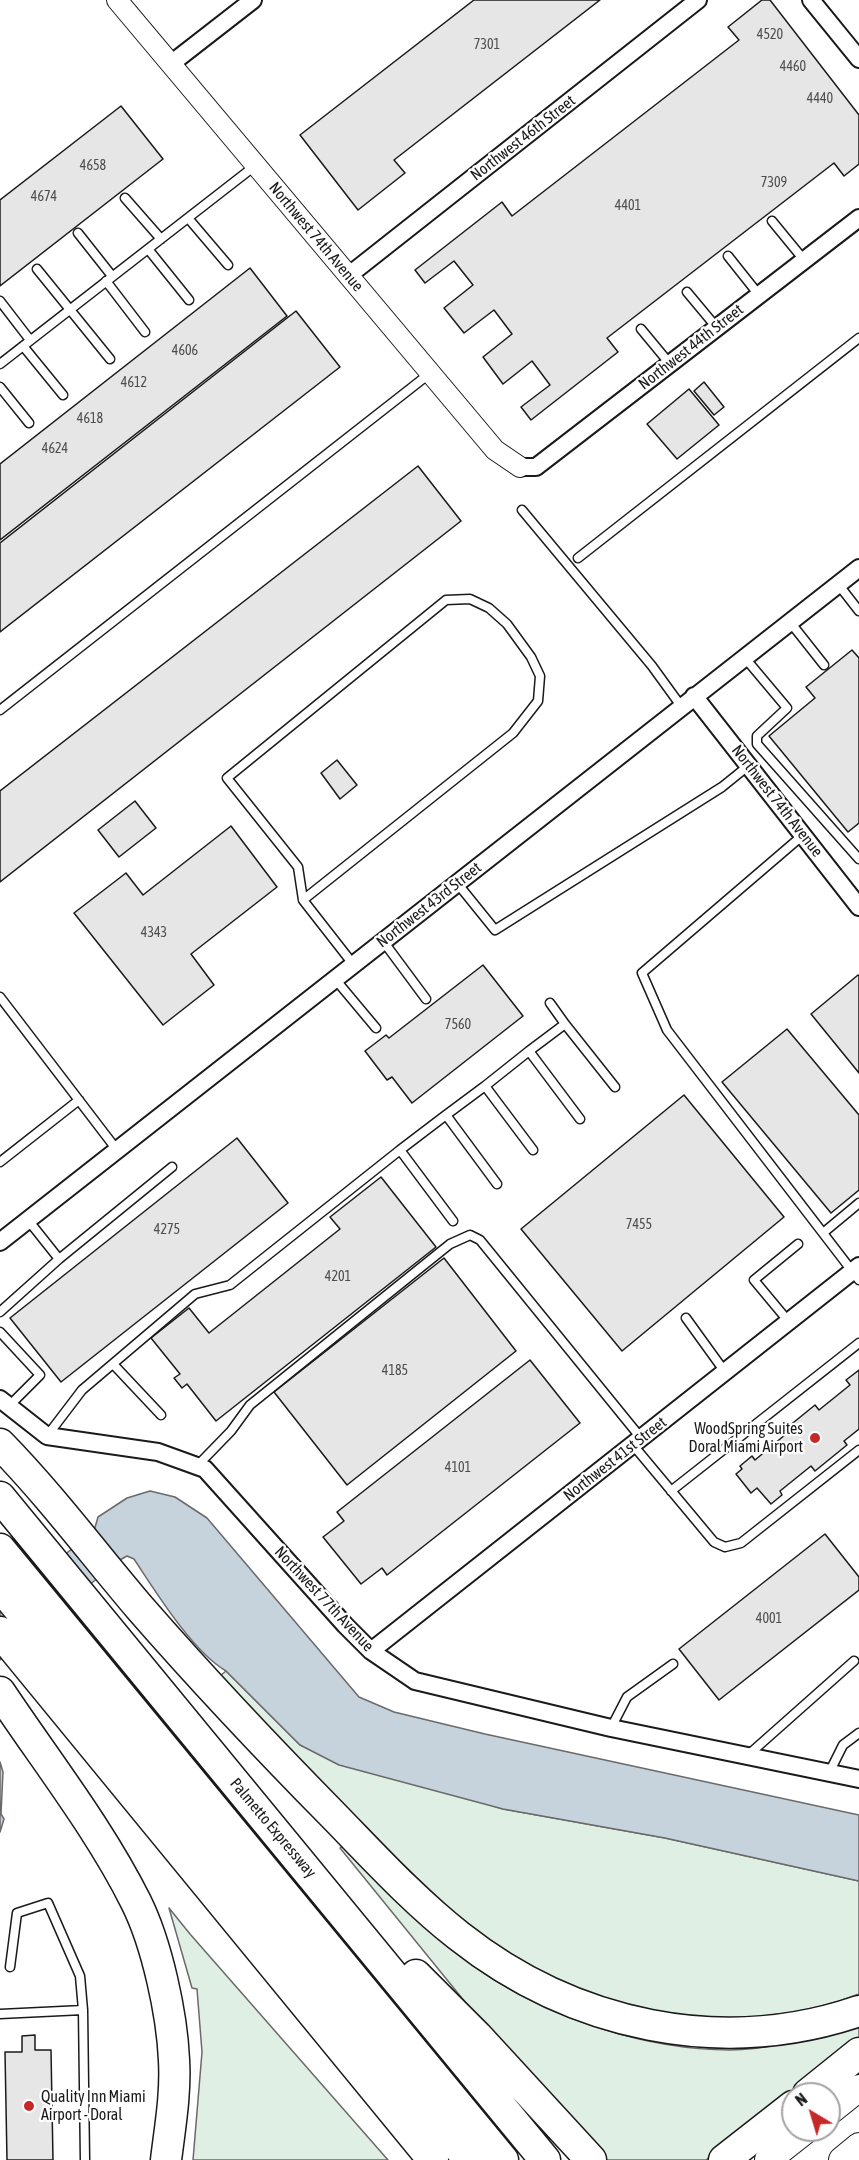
<!DOCTYPE html>
<style>
body{margin:0}
#map{position:relative;width:859px;height:2160px;overflow:hidden;background:#fff;font-family:"Asap Condensed",sans-serif}
canvas{display:block}
.north{position:absolute;left:781px;top:2082px;width:60px;height:60px;box-sizing:border-box;background:#fff;border:2px solid #a3a3a3;border-radius:50%;rotate:322deg;font-size:16px;font-weight:700;line-height:24px;text-align:center;color:#1a1a1a}
.north::after{content:'';display:block;margin:auto;width:21px;height:27px;background:#c62828;clip-path:polygon(50% 0,100% 100%,50% 72%,0 100%)}
</style>
<div id="map">
<canvas width="859" height="2160"></canvas>
<div class="north">N</div>
</div>
<script>
const ctx = document.querySelector('canvas').getContext('2d');
ctx.lineJoin = 'round';
function fillPath(path, color) { ctx.fillStyle = color; ctx.fill(path, 'evenodd'); }
function stroke(path, color, width, dash) { ctx.strokeStyle = color; ctx.lineWidth = width; ctx.lineCap = dash ? 'butt' : 'round'; ctx.setLineDash(dash || []); ctx.stroke(path); }
function label(font, color, halo, rows, align = 'center') {
  ctx.font = font + ' "Asap Condensed",sans-serif'; ctx.lineWidth = 4.5; ctx.setLineDash([]); ctx.textBaseline = 'middle'; ctx.strokeStyle = halo; ctx.fillStyle = color; for (const [text, x, y, turn = 0] of rows) {
    ctx.save(); ctx.translate(x, y); ctx.rotate((+turn || 0) * Math.PI / 180); ctx.textAlign = isNaN(turn) ? turn : align; if (halo) ctx.strokeText(text, 0, 0); ctx.fillText(text, 0, 0); ctx.restore();
  }
}
const green = new Path2D(`
 M226 1671 300 1745 503 1809 665 1838 859 1881V1994C750 2037 603 2021 506 1954 472 1931 443 1902 413 1874 345 1811 283 1743 220 1676Z
 M344 1845C389 1888 433 1939 485 1974 553 2019 647 2050 730 2050 773 2050 818 2035 859 2024V2038L706 2160H606L474 2013 340 1848Z
 M169 1908 190 1934 388 2160H193L202 2052 197 1989 192 1988Z`);
const water = new Path2D(`
 M150 1491 175 1497 207 1518 359 1697 394 1712 485 1734 859 1815V1881L665 1838 503 1809 339 1765 300 1745 226 1671C192 1651 156 1592 134 1559L127 1556 118 1561 0 1660V1607L94 1531 98 1517 127 1498Z
 M0 1762 3 1772 1 1814 4 1819 0 1832Z`);
const building = new Path2D(`
 M474 0H600L394 160 405 173 358 210 300 135Z
 M762 0H770L859 115V164L844 176 834 163 607 338 618 352 531 420 521 407 550 385 532 361 503 384 483 357 512 334 494 310 464 333 444 308 473 285 454 261 425 283 415 270 502 202 512 216 739 40 728 27Z
 M121 106 163 159 0 286V200Z
 M250 268 287 316 0 540V464Z
 M296 311 340 367 0 632V543Z
 M704 382 724 407 714 415 694 391Z
 M689 389 719 425 677 459 647 424Z
 M418 466 461 521 0 882V791Z
 M852 650 859 658V823L848 832 769 736 815 698 806 687Z
 M337 760 357 785 340 799 321 773Z
 M135 801 156 828 119 857 98 830Z
 M231 826 277 887 191 954 214 985 163 1025 74 913 126 873 143 895Z
 M483 965 523 1016 412 1103 392 1077 387 1080 365 1051 386 1035 389 1038Z
 M858 975 859 976V1073L811 1014Z
 M787 1029 859 1115V1190L831 1213 722 1082Z
 M684 1095 784 1217 622 1351 521 1229Z
 M237 1138 288 1203 61 1382 10 1318Z
 M381 1177 436 1247 216 1421 187 1384 182 1388 174 1378 180 1374 151 1338 189 1308 209 1333 340 1229 330 1217Z
 M444 1258 516 1351 347 1485 274 1392Z
 M530 1360 580 1423 387 1575 382 1568 361 1584 323 1537 344 1521 337 1512Z
 M859 1370V1429L844 1441 847 1445 815 1471 811 1466 780 1491 782 1495 771 1504 757 1488 751 1493 736 1474 742 1469 740 1466 752 1456 755 1460 786 1434 783 1431 815 1405 819 1410 850 1385 846 1380Z
 M825 1534 859 1577V1590L719 1700 679 1649Z
 M35 2035V2050H51L53 2160H7L5 2052H22V2036Z`);
const service = new Path2D(`
 M125 198 161 239
 M188 218 228 265
 M772 221 804 260
 M78 233 112 276
 M148 249 189 300
 M728 256 759 295
 M37 269 110 359
 M106 281 145 332
 M687 292 717 328
 M0 301 30 340
 M641 329 670 364
 M23 346 63 395
 M0 364 256 165
 M0 387 29 423
 M522 510 652 666 681 706
 M578 558 859 338
 M838 584 859 611
 M790 622 824 665
 M745 658 787 708 757 736V744L859 859
 M0 710 429 374
 M803 835 642 973 667 1030 859 1280
 M457 883 495 930 722 787 748 766
 M303 900 513 733 538 701 540 676 531 657 507 624 489 608 470 599 446 600 227 778 298 867 303 900 353 964
 M383 941 426 999
 M335 979 376 1028
 M0 997 117 1150
 M550 1003 565 1024
 M529 1051 565 1024 615 1087
 M485 1086 529 1051 580 1119
 M446 1115 485 1086 533 1150
 M400 1150 446 1115 497 1184
 M0 1162 79 1100
 M28 1220 59 1259 172 1167
 M823 1233 859 1203
 M0 1312 59 1259
 M686 1318 725 1372
 M789 1322 754 1280 798 1244
 M0 1332 40 1375 8 1407
 M113 1364 161 1415
 M47 1436 82 1390 195 1294 230 1285 400 1150 453 1221
 M633 1445 714 1542 725 1547 741 1543 859 1450
 M197 1466 231 1431 250 1405 450 1244 470 1235 480 1240 641 1438
 M671 1491 859 1343
 M611 1728 627 1697 673 1664
 M747 1756 854 1661
 M829 1773 843 1745 859 1733
 M10 1967 17 1913 48 1903 80 1976 83 2010
 M0 2014 83 2010 85 2160`);
const minor = new Path2D(`
 M811 0 859 59
 M172 63 253 0
 M348 276 698 0
 M520 467H536L859 218
 M694 696 859 907
 M0 1242 859 568
 M0 1399 47 1436 158 1452 205 1469 345 1625 371 1651 415 1681 611 1728 859 1779
 M371 1651 859 1266`);
const tertiary = new Path2D(`
 M117 0 495 450 520 467`);
const primary = new Path2D(`
 M829 2112 859 2088
 M768 2160 806 2130
 M842 2160 859 2146`);
const motorway = new Path2D(`
 M0 1444C50 1495 94 1554 140 1608 202 1679 266 1747 332 1814 373 1856 413 1900 459 1936 573 2026 721 2058 859 2011
 M0 1497 545 2160
 M0 1549 503 2160
 M0 1586 469 2160
 M0 1632 433 2160
 M0 1692C46 1761 99 1828 136 1902 157 1944 172 2014 174 2060 176 2094 170 2127 166 2160
 M416 1975 477 2036 591 2160
 M808 2094 859 2053
 M724 2160 793 2106`);
const markers = [
 [815,1438,6,"#c62828"],
 [29,2106,6,"#c62828"]
];
const numberNames = [
 ["4520",770,35],
 ["7301",487,45],
 ["4460",793,67],
 ["4440",820,99],
 ["4658",93,166],
 ["7309",774,183],
 ["4674",44,197],
 ["4401",628,206],
 ["4606",185,351],
 ["4612",134,383],
 ["4618",90,419],
 ["4624",55,449],
 ["4343",154,933],
 ["7560",458,1025],
 ["7455",639,1225],
 ["4275",167,1230],
 ["4201",338,1277],
 ["4185",395,1371],
 ["4101",458,1468],
 ["4001",769,1619]
];
const streetNames = [
 ["Northwest 46th Street",523,138,-38],
 ["Northwest 74th Avenue",316,237,50],
 ["Northwest 44th Street",691,347,-38],
 ["Northwest 74th Avenue",777,801,52],
 ["Northwest 43rd Street",429,905,-38],
 ["Northwest 41st Street",615,1459,-38],
 ["Northwest 77th Avenue",324,1599,47],
 ["Palmetto Expressway",273,1828,50]
];
const poiNames = [
 ["WoodSpring Suites",803,1429],
 ["Doral Miami Airport",803,1447],
 ["Quality Inn Miami",41,2097,"left"],
 ["Airport - Doral",41,2115,"left"]
];
fillPath(green, '#e0efe3');
stroke(green, '#6a6a6a', 1.5);
fillPath(water, '#c6d2dc');
stroke(water, '#6a6a6a', 1.5);
fillPath(building, '#e6e6e6');
stroke(building, '#1a1a1a', 1.5);
stroke(service, '#1a1a1a', 11);
stroke(minor, '#1a1a1a', 20);
stroke(tertiary, '#1a1a1a', 22);
stroke(primary, '#1a1a1a', 28);
stroke(motorway, '#1a1a1a', 33);
stroke(service, '#fff', 8);
stroke(minor, '#fff', 16);
stroke(tertiary, '#fff', 20);
stroke(primary, '#fff', 26);
stroke(motorway, '#fff', 30);
for (const [x, y, r, color] of markers) { const dot = new Path2D(); dot.arc(x, y, r, 0, 2 * Math.PI); ctx.fillStyle = color; ctx.fill(dot); stroke(dot, '#fff', 2); }
label('14px', '#4d4d4d', null, numberNames);
label('16px', '#1a1a1a', '#fff', streetNames);
label('16px', '#1a1a1a', '#fff', poiNames, 'right');
</script>
